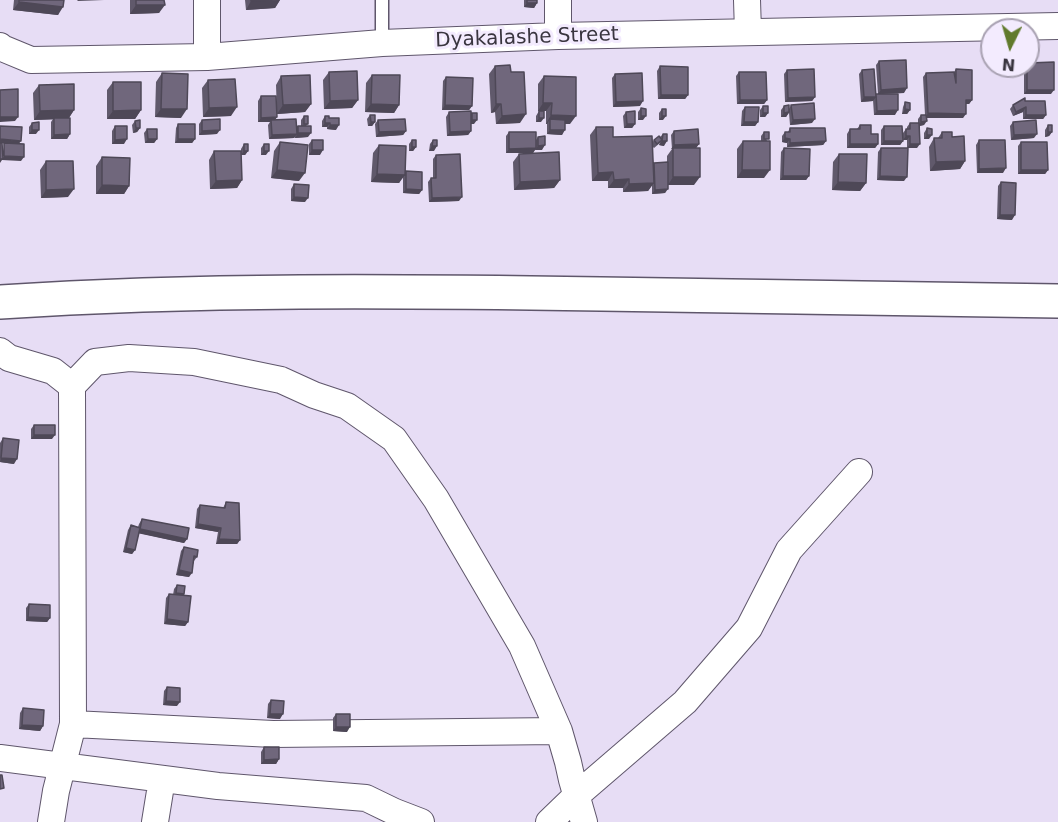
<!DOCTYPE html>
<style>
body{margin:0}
#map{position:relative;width:1058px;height:822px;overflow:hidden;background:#e7ddf5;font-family:"DejaVu Sans",sans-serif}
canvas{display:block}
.north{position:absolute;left:980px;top:18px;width:60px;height:60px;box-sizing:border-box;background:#f3ebfe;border:2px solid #a9a2b2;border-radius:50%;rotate:185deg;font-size:16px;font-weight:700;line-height:24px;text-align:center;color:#39353f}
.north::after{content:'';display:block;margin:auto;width:21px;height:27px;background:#617a2c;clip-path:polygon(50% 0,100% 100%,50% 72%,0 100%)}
</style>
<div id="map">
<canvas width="1058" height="822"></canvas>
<div class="north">N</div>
</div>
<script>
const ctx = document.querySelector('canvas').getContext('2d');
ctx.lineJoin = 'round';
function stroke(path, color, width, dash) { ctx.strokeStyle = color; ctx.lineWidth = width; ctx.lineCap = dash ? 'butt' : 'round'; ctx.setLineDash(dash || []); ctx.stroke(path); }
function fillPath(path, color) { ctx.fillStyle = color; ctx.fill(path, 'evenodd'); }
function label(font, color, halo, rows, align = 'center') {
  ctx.font = font + ' "DejaVu Sans",sans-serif'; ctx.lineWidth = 6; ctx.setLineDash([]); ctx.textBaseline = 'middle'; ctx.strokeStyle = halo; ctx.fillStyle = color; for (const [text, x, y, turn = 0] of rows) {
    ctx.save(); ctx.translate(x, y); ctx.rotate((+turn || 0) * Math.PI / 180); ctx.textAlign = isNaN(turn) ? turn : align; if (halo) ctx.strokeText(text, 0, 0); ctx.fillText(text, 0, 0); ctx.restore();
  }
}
const service = new Path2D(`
 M382 0V43`);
const minor = new Path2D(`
 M558 0V36
 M747 0 748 32
 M0 46 2 48 31 60 207 57 382 43 558 36 1058 26
 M207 57V0
 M0 351 9 358 53 371 72 386 73 724 56 791 51 822
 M72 386 95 362 129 358 194 362 281 380 314 395 347 406 394 439 436 499 522 646 559 731 568 762 572 780 584 822
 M73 724 273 734 559 731
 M0 758 218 786 366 798 395 812 421 822
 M155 822 162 779
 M549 822 577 795 685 702 749 628 789 550 859 472`);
const secondary = new Path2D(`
 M0 302C200 289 400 291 601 294 753 296 906 299 1058 301`);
const wall = new Path2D(`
 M14 0H64L58 15 13 10Z
 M130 0H164L159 13 130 14Z
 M245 0H280L275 8 246 10Z
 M524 0H537V3L534 8 524 7Z
 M879 61 904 93 878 94 876 65Z
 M495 66 511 72 520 123 496 124 495 112 491 113 489 74Z
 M660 66 688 95 685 99H658L657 71Z
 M1025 66H1028L1051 94H1024V67Z
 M956 69 972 100 969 104H966L963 118H926L924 125 920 126 917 148H908L904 181 877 180 878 152 881 148H907V140H903V133L906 129H907V127L910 123H918V119L921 115H925L923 77 926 73 954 72Z
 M787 70 815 97 812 101 785 102 784 74Z
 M862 70 876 95 895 115H874L873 100V101L861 102 859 74Z
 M329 72 358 100 352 108 324 109 323 80Z
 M739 72 767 100 764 104H737L736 76Z
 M162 73 181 118 155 117 156 82Z
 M615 74 640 106 613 107 612 78Z
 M372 75 399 105 394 113 365 112 366 83Z
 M281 76 311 104 305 112 277 114 276 85Z
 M544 76 570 124H565L562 135 547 134V124H546V111H538V84Z
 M446 77 472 106 469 110H442L443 81Z
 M208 80 231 116 203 117 202 88Z
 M113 82 141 110 135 119H107V90Z
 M39 85 74 110 69 118 70 134 67 139H51V122L53 119 34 120 33 93Z
 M261 96 275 120 297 128 298 126H301V120L304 116 308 124 306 126 308 137 295 138V137L294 138 269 139 268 125 270 122H258V101Z
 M1025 101 1046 115 1043 119H1023V112L1013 116 1010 109 1013 105Z
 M905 102 910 110 907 114H902L903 107Z
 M791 105 812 123 790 125 789 113 786 117H781V110L784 106 789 109Z
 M763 106 768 113 765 117H760V110Z
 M745 107 758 122 755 126H741L742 111Z
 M641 108 643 120H638V112Z
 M662 109 663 120H659V113Z
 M539 111 541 122H536V116Z
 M449 112 471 115 472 113 474 124H471V131L468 135 447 136 446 117Z
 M626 112 635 124 632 128H624L623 116Z
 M370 115 375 122 372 126H368L367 119Z
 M325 116 336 130 327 129V127H322V121Z
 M202 120 217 134 199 135V124Z
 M378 120 406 131 403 135 376 137 375 124Z
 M135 121 140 128 137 132 133 133 132 125Z
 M1013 122 1034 138 1011 140 1010 126Z
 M32 123 36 134H29V127Z
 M178 124 195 139 192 143H175L176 128Z
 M860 125 871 134 878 144 875 148H847V134L850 129H857Z
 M1048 125 1052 132 1049 136 1045 137V130Z
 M115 126 124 144H112V131Z
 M884 126 903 141 900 145H881V130Z
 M596 127 613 137 652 143 654 140 660 137 663 134 664 146 659 145 660 143 654 148 652 146 653 164 654 163 667 162V156L672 149 671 135 674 131 699 144 696 148 694 185H668L665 193 652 194V185L648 191 623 192V188H608V181H592L590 135Z
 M790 128 826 141 823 145 787 147V143L782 142V136L785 132H788Z
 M927 128 929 139H924V133Z
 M147 129 157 139 154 143H145L144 133Z
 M509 132 536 140 538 137 542 150H535L533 153H506V136Z
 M764 132 767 141 764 178H737V149L743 141H761V136Z
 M942 132 952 137 965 161 960 169 930 171 929 147 934 138H938Z
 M312 140 320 155H309V144Z
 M412 140 416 147 413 151H409V144Z
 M433 140 434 151H429L430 144Z
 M979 140 1003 173H977L976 145Z
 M280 142 299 181 271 178 274 151Z
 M1021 142 1048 170 1045 174H1018V146Z
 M244 144 248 151 245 155H241L242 180 237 188 210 189 209 160 214 151H241V149Z
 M264 144 266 155H261V148Z
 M379 145 405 173 406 171 422 190 419 194 403 193V176L399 183 371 182 373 153Z
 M784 148 809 176 806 180H780L781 152Z
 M519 154 560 180 554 188 514 190 513 162Z
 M839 154 866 183 860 191 832 190 833 162Z
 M436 155 459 201 429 202 428 182 431 178H433V159Z
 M102 157 129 186 124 194H96V166Z
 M46 161 68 197 41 198 40 170Z
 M1001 182 1012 220 997 219 998 186Z
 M294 184 305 202 291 201V189Z
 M34 425 52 439H31V429Z
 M3 438 14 464 0 462V443Z
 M226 502 240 540 237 544H216L218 532 195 528 197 509 200 505 223 508Z
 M142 519 187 539 184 543 139 533 135 550 132 554 123 552 128 530 131 525 138 527 139 524Z
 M184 547 197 557 194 561 189 577 176 575 181 551Z
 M177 585 184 594 183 596 188 622 185 626 164 624 166 598 169 594 173 595 174 589Z
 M29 604 50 618 47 622 26 621V608Z
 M167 687 177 706 163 705 164 691Z
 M271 700 280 719 267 718 268 704Z
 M23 708 43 726 40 731 19 729 20 713Z
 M336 714 347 732 333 731V718Z
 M264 747 279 759 276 764H261V752Z`);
const shadedWall = new Path2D(`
 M78 0H104L77 1Z
 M280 0 275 8 246 10 251 1Z
 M19 2 63 7 58 15 13 10Z
 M527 3H537L534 8 524 7Z
 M136 5H165L159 13 130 14Z
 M907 88 904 93 878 94 881 90Z
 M1027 90H1054L1051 94H1024Z
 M661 95H688L685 99H658Z
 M815 97 812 101 785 102 788 98Z
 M864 97H876L873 101 861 102Z
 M358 100 352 108 324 109 330 101Z
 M740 100H767L764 104H737Z
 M966 100H972L969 104H963Z
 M643 101 640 106 613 107 616 102Z
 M543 103H552L546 111H538Z
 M311 104 305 112 277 114 283 105Z
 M371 104 399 105 394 113 365 112Z
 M496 104H501L495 112 491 113Z
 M445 105 472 106 469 110H442Z
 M237 107 231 116 203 117 209 108Z
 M1026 107 1023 112 1013 116 1016 112Z
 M161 109H187L181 118 155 117Z
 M905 109 910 110 907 114H902Z
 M74 110 68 119 34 120 40 111Z
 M141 110 135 119H107L113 111Z
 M898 110 895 115H874L877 111Z
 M789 112 786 117H781L784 113Z
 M763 113H768L765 117H760Z
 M928 113 966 114 963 118H925Z
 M526 114 520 123 496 124 502 116Z
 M551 115 576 116 570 124H550V119L547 124H546Z
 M1026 115H1046L1043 119H1023Z
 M641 116H646L643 120H638Z
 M662 116H666L663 120H659Z
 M0 117H18L15 121 0 122Z
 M277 117 274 122 271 120 270 122H258L261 118Z
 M539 118H544L541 122H536Z
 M815 119 812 123 790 125 793 120Z
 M472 120H477L474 124H469Z
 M927 121 924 125 918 126 921 122Z
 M371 122H375L372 126H368Z
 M744 122H758L755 126H741Z
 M325 123H330L327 127H322Z
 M627 124H635L632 128H624Z
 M330 125H339L336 130 327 129Z
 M136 128H140L137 132 133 133Z
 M32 130H39L36 134H29Z
 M220 130 217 134 199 135 202 131Z
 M550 130H565L562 135 547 134Z
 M406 131 403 135 376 137 379 132Z
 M471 131 468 135 447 136 450 132Z
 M1048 132H1052L1049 136 1045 137Z
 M298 133H311L308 137 295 138Z
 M70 134 67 139H51L54 135Z
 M297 134 294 138 269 139 272 135Z
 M1037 134 1034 138 1011 140 1014 135Z
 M927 135H932L929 139H924Z
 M906 136H910L907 140H903Z
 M785 138 790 139 787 143 782 142Z
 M0 139 21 141 18 145 0 143Z
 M127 139 124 144H112L115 140Z
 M148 139H157L154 143H145Z
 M178 139H195L192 143H175Z
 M662 141H667L664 146 659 145Z
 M826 141 823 145 787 147 790 143Z
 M884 141H903L900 145H881Z
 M699 144 696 148 671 149 674 145Z
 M850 144H878L875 148H847Z
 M910 144H920L917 148H907Z
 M545 145 542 150H535L538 146Z
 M432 146H437L434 151H429Z
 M412 147H416L413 151H409Z
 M536 148 533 153H506L509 149Z
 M312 150H323L320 155H309Z
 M244 151H248L245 155H241Z
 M264 151H269L266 155H261Z
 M4 156 24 157 21 161 2 160 0 163V159H2Z
 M965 161 960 169 930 171 936 162Z
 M1006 168 1003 173H977L979 169Z
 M277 170 305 173 299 181 271 178Z
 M742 170H770L764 178H737Z
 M1021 170H1048L1045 174H1018Z
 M613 172 608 181H592L598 173Z
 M377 174 405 175 399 183 371 182Z
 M783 176H809L806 180H780Z
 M880 176 907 177 904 181 877 180Z
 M673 177H700L694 185H668Z
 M629 179 623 188H608L614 180Z
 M242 180 237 188 210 189 216 181Z
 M560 180 554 188 514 190 520 182Z
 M838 182 866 183 860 191 832 190Z
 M654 183 648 191 623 192 629 184Z
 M102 185 129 186 124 194H96Z
 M74 189 68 197 41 198 46 190Z
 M406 189 422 190 419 194 403 193Z
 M668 189 665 193 652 194 655 190Z
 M294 197 308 198 305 202 291 201Z
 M462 197 459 201 429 202 432 198Z
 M1000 215H1015L1012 220 997 219Z
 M34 435H55L52 439H31Z
 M1 458 17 459 14 464 0 462Z
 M198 524 221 528 218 532 195 528Z
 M140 529 187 539 184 543 137 533Z
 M219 539 240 540 237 544H216Z
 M126 548 135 550 132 554 123 552Z
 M179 570 192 573 189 577 176 575Z
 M28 617 50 618 47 622 26 621Z
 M167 619 188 622 185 626 164 624Z
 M166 701 180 702 177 706 163 705Z
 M270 714H283L280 719 267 718Z
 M22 725 43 726 40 731 19 729Z
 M336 727H350L347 732 333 731Z
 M279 759 276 764H261L264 760Z`);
const building = new Path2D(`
 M19 0H64L63 7 19 2Z
 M136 0H164L165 5H136Z
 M251 0H272L251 1Z
 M527 0H537V3H527Z
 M906 60 907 88 881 90 879 61Z
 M1054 62V90H1027V66H1028V63Z
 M510 65 511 72H524L526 114 502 116 501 104H496L495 66Z
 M660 66 688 67V95H661Z
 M814 69 815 97 788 98 787 70Z
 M874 69 876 97H864L862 70Z
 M956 69 972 70V100H966V114L928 113 926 73 954 72 956 83Z
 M357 71 358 100 330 101 329 72Z
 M739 72H766L767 100H740Z
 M162 73 188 74 187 109H161Z
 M642 73 643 101 616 102 615 74Z
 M310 75 311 104 283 105 281 76Z
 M372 75H400L399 105 371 104Z
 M544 76 576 77V116L551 115 552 103H543Z
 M446 77 473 78 472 106 445 105Z
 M235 79 237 107 209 108 208 80Z
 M113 82H141V110L113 111Z
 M74 84V110L40 111 39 85Z
 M18 89V117H0V90Z
 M876 94H898V110L877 111Z
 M261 96H276L277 117 261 118Z
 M1025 98V101H1045L1046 115H1026V107L1016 112 1013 105Z
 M905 102 910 103V110L905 109Z
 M814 103 815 119 793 120 791 105Z
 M789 105V112L784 113V106Z
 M763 106H768V113H763Z
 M745 107H759L758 122H744Z
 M641 108 646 109V116H641Z
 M662 109H666V116H662Z
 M471 111V131L450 132 449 112Z
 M539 111H544V118H539Z
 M635 111V124H627L626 112Z
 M472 113H477V120H472Z
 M370 115H375V122H371Z
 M921 115H926L927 121 921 122Z
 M304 116H308V124H304Z
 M325 116H329V118H339V125H330V123H325Z
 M54 118H70V134L54 135Z
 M220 119V130L202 131V120Z
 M296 119 297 134 272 135 271 120Z
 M405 119 406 131 379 132 378 120Z
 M550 119 565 120V130H550Z
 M140 120V128H136L135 121Z
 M1036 120 1037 134 1014 135 1013 122Z
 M39 122V130H32V123Z
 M910 123H919L920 144H910V136H906V129H910Z
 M178 124H195V139H178Z
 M860 125H871V134H878V144H850V129H860Z
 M1048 125H1052V132H1048Z
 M0 126 22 127 21 141 0 139Z
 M115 126H127V139L115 140Z
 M298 126H311V133H298Z
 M884 126H902L903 141H884Z
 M596 127H613V137L652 136 654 183 629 184V179L614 180 613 172 598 173Z
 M790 128H825L826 141 790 143V139L785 138V132H790Z
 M927 128 932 129V135H927Z
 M147 129H157V139H148Z
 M698 129 699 144 674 145V131Z
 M509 132H536V148L509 149Z
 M764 132H769V139H764Z
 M942 132H952V137L964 136 965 161 936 162 934 138H942Z
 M663 134H667V141H662Z
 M545 136V145L538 146V137Z
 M659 136 662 140 657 144 654 140Z
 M312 140H323V150H312Z
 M412 140H416V147H412Z
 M433 140H437V146H432Z
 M979 140H1005L1006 168 979 169Z
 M743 141H770V170H742Z
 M280 142 308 145 305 173 277 170Z
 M1021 142H1047L1048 170H1021Z
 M0 143H2L3 159H0Z
 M4 143 24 144V157L4 156Z
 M244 144H248V151H244Z
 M264 144H269V151H264Z
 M379 145 406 146 405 175 377 174Z
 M673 148H700V177H673Z
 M784 148 810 149 809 176H783Z
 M881 148H908L907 177 880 176Z
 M214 151H241L242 180 216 181Z
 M559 152 560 180 520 182 519 154Z
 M460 154 462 197 432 198 431 178H436V155Z
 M839 154H867L866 183 838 182Z
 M102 157 130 158 129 186 102 185Z
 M46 161H73L74 189 46 190Z
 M668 162V189L655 190 654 163Z
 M406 171 422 172V190L406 189Z
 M1001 182 1016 183 1015 215H1000Z
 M294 184 309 185 308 198 294 197Z
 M34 425H55V435H34Z
 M3 438 19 440 17 459 1 458Z
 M226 502 239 503 240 540 219 539 221 528 198 524 200 505 225 508Z
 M142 519 189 528 187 539 140 529Z
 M131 525 140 528 135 550 126 548Z
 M184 547 198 550 197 557 194 556 192 573 179 570Z
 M177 585 185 586 184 594 176 593Z
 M169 594 191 596 188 622 167 619Z
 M29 604 50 605V618L28 617Z
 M167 687 180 688V702L166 701Z
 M271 700 284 701 283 714H270Z
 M23 708 44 710 43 726 22 725Z
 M336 714H350V727H336Z
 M264 747H279V759L264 760Z
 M0 775H2L4 788 0 789Z`);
const streetNames = [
 ["Dyakalashe Street",527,38,-2]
];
stroke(service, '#5f566b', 15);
stroke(minor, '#5f566b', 28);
stroke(secondary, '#5f566b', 36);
stroke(service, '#fff', 12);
stroke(minor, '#fff', 26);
stroke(secondary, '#fff', 33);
fillPath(wall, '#60596b');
fillPath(shadedWall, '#4e4857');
fillPath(building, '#70677c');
stroke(building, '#4e4857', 1.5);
label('20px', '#39353f', '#f3ebfe', streetNames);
</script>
